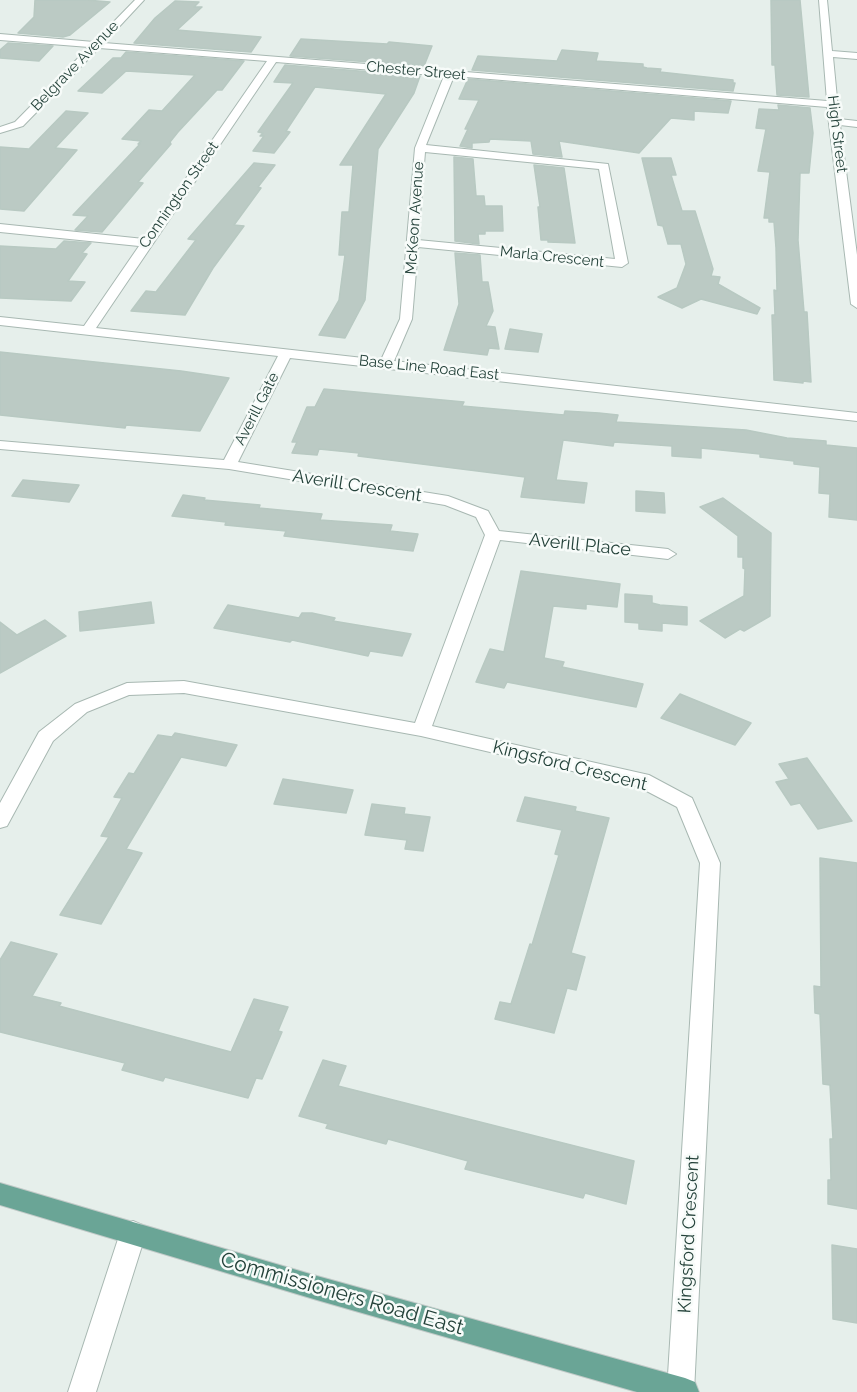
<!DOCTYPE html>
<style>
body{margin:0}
canvas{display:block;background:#e6efeb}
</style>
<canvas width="857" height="1392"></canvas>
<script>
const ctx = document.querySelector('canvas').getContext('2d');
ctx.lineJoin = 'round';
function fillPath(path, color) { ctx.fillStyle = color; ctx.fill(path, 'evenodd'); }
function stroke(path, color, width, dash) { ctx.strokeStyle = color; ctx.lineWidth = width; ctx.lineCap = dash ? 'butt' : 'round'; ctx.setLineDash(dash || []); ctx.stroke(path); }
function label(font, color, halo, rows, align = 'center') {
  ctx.font = font + ' Raleway,sans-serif'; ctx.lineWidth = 5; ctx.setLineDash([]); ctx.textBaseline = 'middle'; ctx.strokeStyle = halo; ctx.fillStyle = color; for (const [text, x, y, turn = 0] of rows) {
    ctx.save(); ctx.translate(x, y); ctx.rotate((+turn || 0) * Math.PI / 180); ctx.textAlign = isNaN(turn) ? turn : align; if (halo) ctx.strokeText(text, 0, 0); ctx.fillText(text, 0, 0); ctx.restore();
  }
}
const building = new Path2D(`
 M35 0H86L110 2 70 35 63 37 18 33 34 17Z
 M771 0H800L809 97 777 95 775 65H772Z
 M175 1 199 2 194 7H202L177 30 261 37 251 52 134 43 155 18Z
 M301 39 387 44 389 42 432 46 424 66 290 56Z
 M8 43 53 46 39 61 0 58V50Z
 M562 50 598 53 596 61 643 64V67L647 68 661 69 660 72 733 80V83H735L733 91 472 70 478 56 557 61Z
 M126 52 244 61 222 90H217L178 132 170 142 171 144 138 182 143 183 102 232 75 230 88 216 73 215 140 144H138L141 141 122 139 149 110 162 111 195 75 126 71 102 93 78 91 113 58H121Z
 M285 65 420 76 414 93 378 149 365 300 345 338 319 335 339 300 345 255H339L342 212H349L353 165H340L386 94 315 87 286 131 290 132 274 153 253 151 264 136H260L263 133 258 132 293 83 274 82Z
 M468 79 731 101 728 113 694 111V120L671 118 639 153 559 141 562 157 533 154 531 141 490 139 489 142 472 143V148L460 146 468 129H465L479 100 459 99Z
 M778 105 810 108 813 133 809 173H800L798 240 804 312H807L811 382 803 381V383L774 380 772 315H775L774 290 777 291 776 248 774 222H769V218H764L770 172 758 171 766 129 756 128 759 109 779 110Z
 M66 111 88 113 55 148 77 150 24 211 0 209V147L29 149Z
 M454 157 473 159 476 196H484L485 206H502L503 231H485V234H478L479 244 455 241Z
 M642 158H671L676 175H671L682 211H695L713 269 711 276 720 277 718 284 760 308 757 314 701 299 682 308 658 297 677 288 686 264 681 244H668L663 226 658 225Z
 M254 163 275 165 258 187 261 188 234 225 244 226 213 268 185 315 131 311 146 291 156 292 196 240 188 239Z
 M534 165 564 168 575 243 548 242V240H541L538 207H540Z
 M64 241 91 243 82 253 87 254 68 281 85 282 71 301 0 298V246L56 249Z
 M455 253 480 255 482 282H488L493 311 486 326 495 327 499 349 489 348 487 355 444 350 459 304Z
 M510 329 542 334 538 352 505 349Z
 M0 352 181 371 229 378 200 431 126 425 125 428 0 415Z
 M324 389 464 402 462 406 564 415 565 411 599 413 618 415 616 422 746 430 787 438 826 441V445L857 448V520L829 517 830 494 819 493 820 467 794 464V461L760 457V454L701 448V458L672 456V446L614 442 613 446 563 440 556 480 587 483 584 503 521 497 525 477 358 456 359 453 319 449 317 455 292 453 297 442H292L307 407H315Z
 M23 480 79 485 69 502 12 496Z
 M636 491 664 493 665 513 636 511Z
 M183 495 205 498 204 500 260 505 259 508 322 514 320 520 392 525 390 531 418 534 413 551 284 536 286 531 225 525 226 522 172 516Z
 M723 498 771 533 770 616 744 631 740 629 725 638 700 621 744 596 745 569 743 568V557H738V536L700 507Z
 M521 571 620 584 617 607 586 604V609L553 606 544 658 564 662 562 667 643 684 636 707 507 682 504 688 476 682 490 649 504 652Z
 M625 594 652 596V603L660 605 687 607V625L662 623V631L639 629V623L625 622Z
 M151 602 154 623 80 631 79 612Z
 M228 605 299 618 302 613H312L335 618 333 621 411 634 402 656 370 651 368 656 292 640 290 642 214 628Z
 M45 620 66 636 0 673V622L17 635Z
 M680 694 751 723 735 745 661 718Z
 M175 733 237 745 226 766 181 757 126 849 142 853 101 924 60 915 109 837 101 836 122 798 114 797 129 773 134 774 158 735 172 737Z
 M807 758 834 796 852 821 818 829 800 803 791 805 776 782 789 779 779 764Z
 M283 779 353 790 346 813 274 804Z
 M525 797 576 807 575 811 609 818 571 953 585 957 576 990 567 988 554 1033 495 1019 500 1002 511 1004 530 944 532 945 559 855 555 854 562 830 517 821Z
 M372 804 405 808 404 814 430 817 423 851 405 849 407 840 365 835Z
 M820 858 857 863V1209L828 1204V1180H831L830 1139H833L830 1085 823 1084 820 1014 815 1013 814 986 821 987Z
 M11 942 57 954 32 996 61 1003 59 1006 231 1052 254 999 288 1007 278 1031 282 1032 262 1079 256 1078 248 1098 165 1077 163 1081 122 1070 125 1063 0 1032V960Z
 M323 1060 346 1066 338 1086 634 1161 626 1204 585 1193 583 1198 465 1169 468 1161 388 1139 386 1144 326 1128 328 1124 299 1116Z
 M832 1245 857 1249V1323L833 1319Z`);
const minor = new Path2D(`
 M135 0H144L104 43 827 101 819 0H827L832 51 857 53V59L833 57 839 119 857 121V127L840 125 857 255V308L851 304 827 107 454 76 426 145 608 164 628 263 622 267 418 247 412 319 394 361 857 413V421L290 358 238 462 448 496 488 511 499 531 668 549 676 554 668 559 500 540 432 726 649 775 692 798 720 863 694 1392 667 1391 700 863 677 807 637 786 421 736 184 693 129 695 87 712 53 741 7 826 0 828V803L39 732 75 704 127 683 184 681 415 723 485 535 476 517 445 505 229 469 0 449V441L224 460 278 356 0 325V317L84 326 139 246 0 232V224L144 239 267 61 99 48 23 126 0 133V127L15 122 89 47 0 40V34L94 42ZM276 62 444 76 415 148 400 319 381 360 96 328ZM425 152 599 169 615 259 418 240Z
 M133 1221 142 1225 146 1233 96 1392H68L120 1233 124 1225Z`);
const major = new Path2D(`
 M0 1183 317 1276 685 1378 695 1382 699 1392H637L317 1300 0 1205Z`);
const farStreetnames = [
 ["Belgrave Avenue",75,66,-46],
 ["Chester Street",416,71,5],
 ["High Street",837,134,83],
 ["Connington Street",179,195,-55],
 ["McKeon Avenue",415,218,-86],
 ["Marla Crescent",552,257,6],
 ["Base Line Road East",429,368,6],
 ["Averill Gate",257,409,-63]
];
const streetNames = [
 ["Averill Crescent",357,486,9],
 ["Averill Place",580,545,6],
 ["Kingsford Crescent",570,766,14],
 ["Kingsford Crescent",689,1234,-87]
];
const nearStreetnames = [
 ["Commissioners Road East",342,1294,16]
];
fillPath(building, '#bbcac4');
stroke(building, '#b8c9c2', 1.5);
stroke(minor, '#a8b8b2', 2);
stroke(major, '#c2cac8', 2);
fillPath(minor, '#fff');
fillPath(major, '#6aa596');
label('15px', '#24423a', '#f7fbf9', farStreetnames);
label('18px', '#24423a', '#f7fbf9', streetNames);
label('21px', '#24423a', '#f7fbf9', nearStreetnames);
</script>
